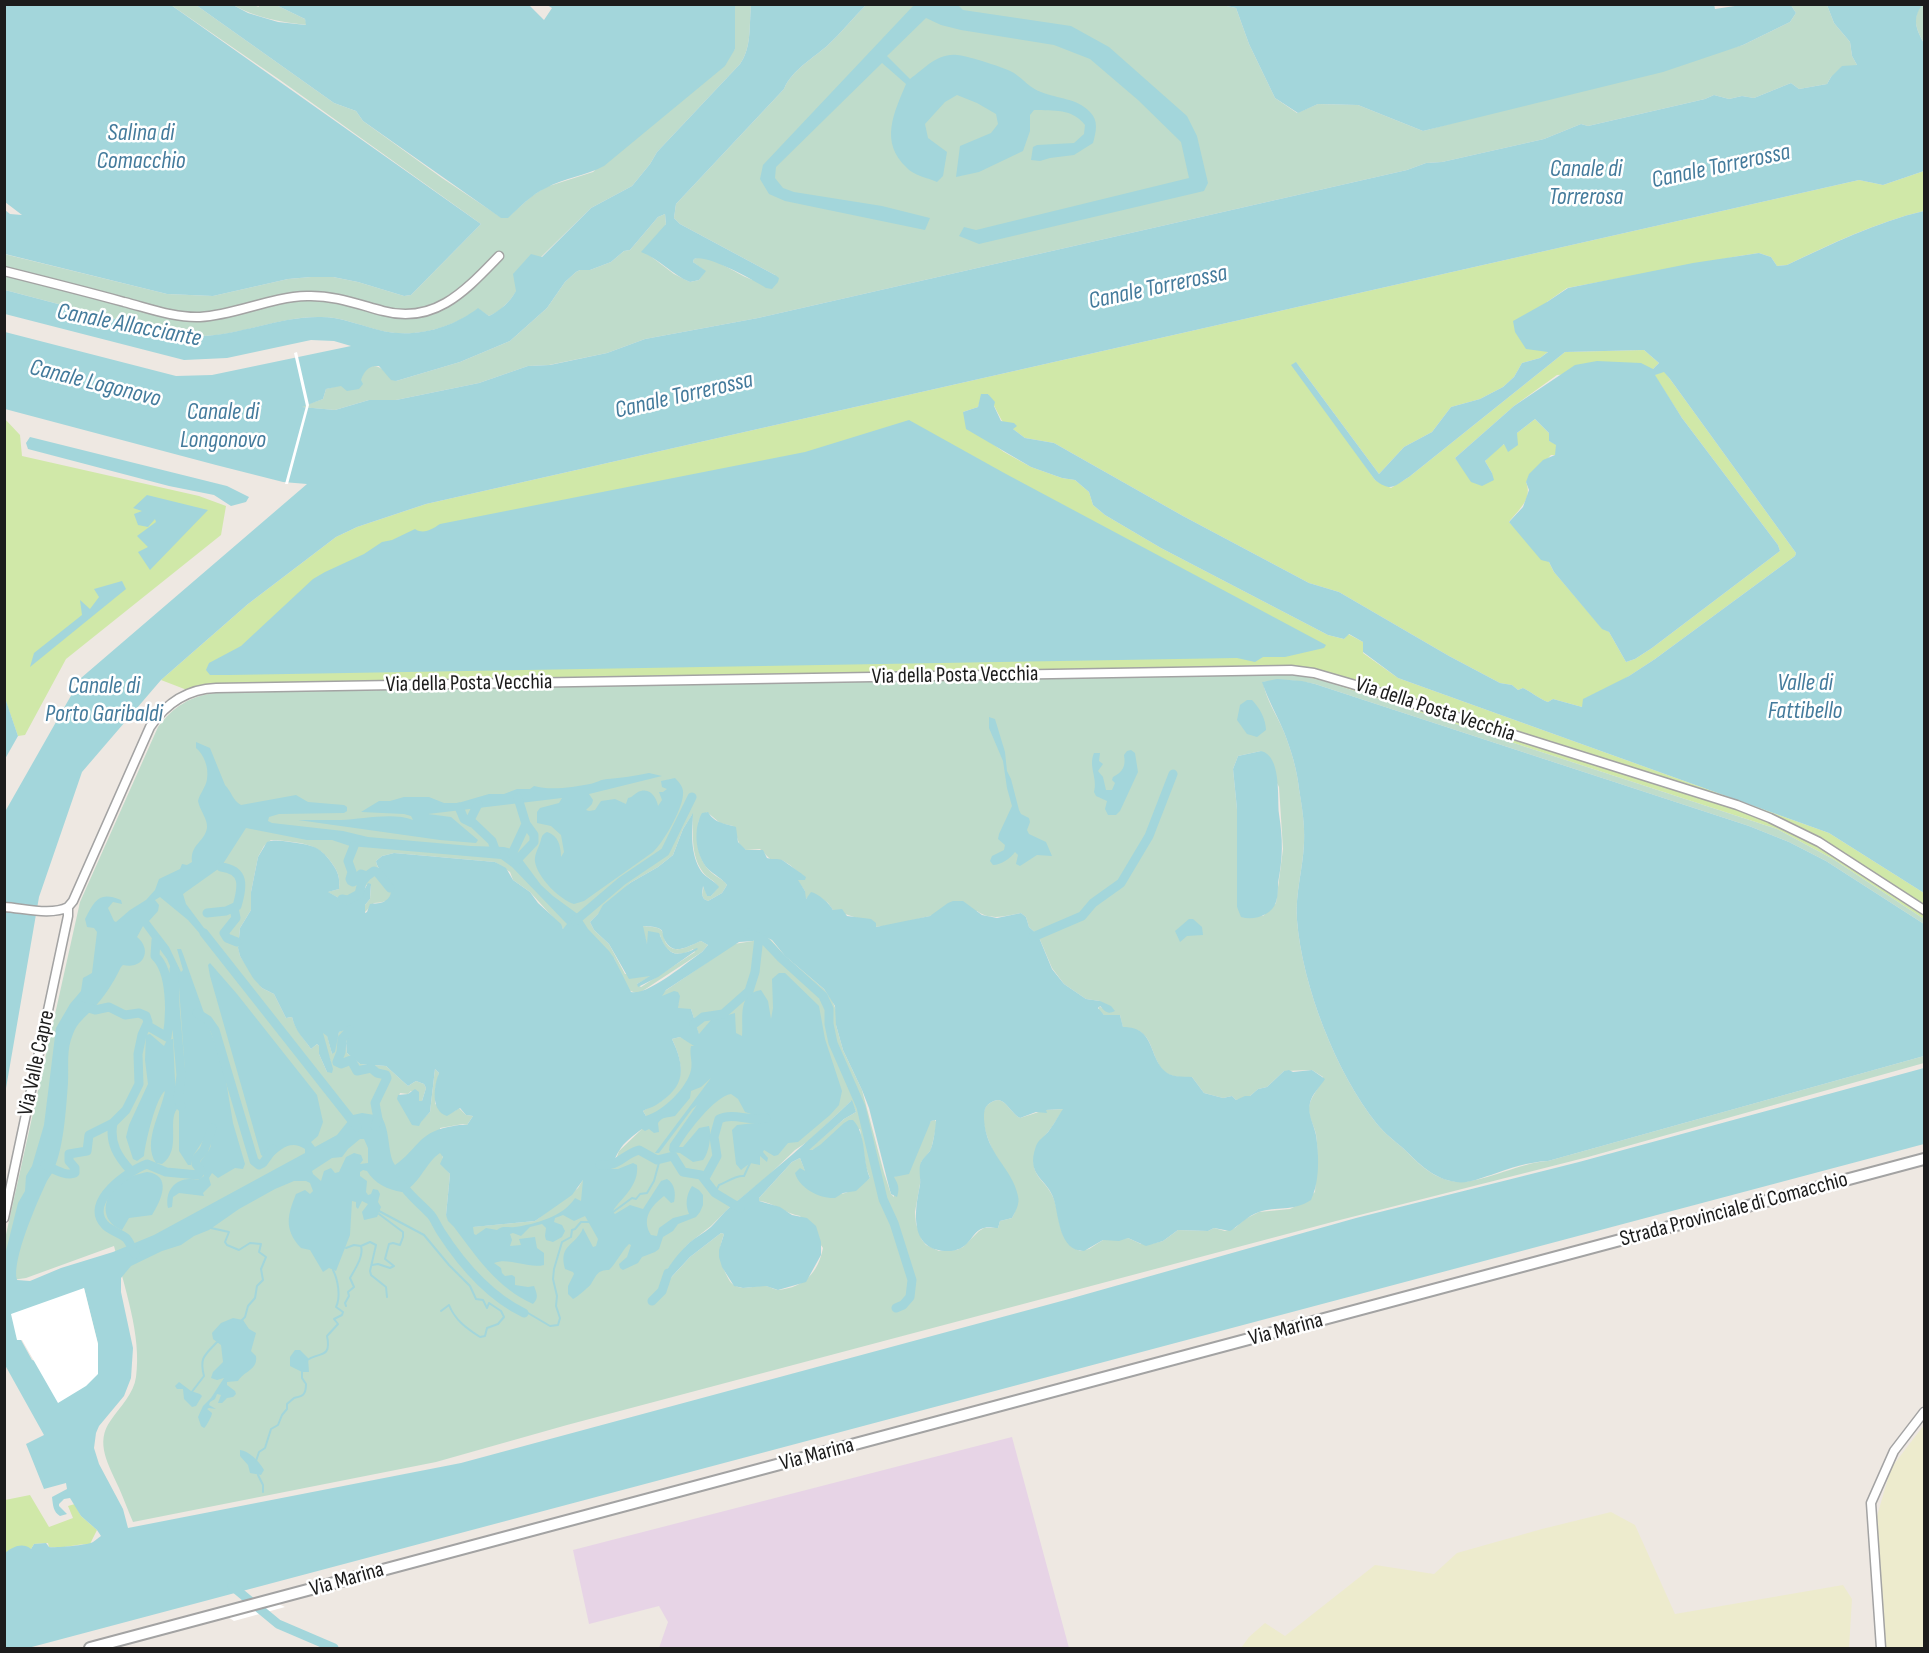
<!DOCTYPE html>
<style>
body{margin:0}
#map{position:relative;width:1929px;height:1653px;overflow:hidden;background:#eee8e2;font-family:"Sofia Sans Condensed",sans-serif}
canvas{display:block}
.frame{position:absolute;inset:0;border:6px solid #1c1c1c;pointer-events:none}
</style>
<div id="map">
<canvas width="1929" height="1653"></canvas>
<div class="frame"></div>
</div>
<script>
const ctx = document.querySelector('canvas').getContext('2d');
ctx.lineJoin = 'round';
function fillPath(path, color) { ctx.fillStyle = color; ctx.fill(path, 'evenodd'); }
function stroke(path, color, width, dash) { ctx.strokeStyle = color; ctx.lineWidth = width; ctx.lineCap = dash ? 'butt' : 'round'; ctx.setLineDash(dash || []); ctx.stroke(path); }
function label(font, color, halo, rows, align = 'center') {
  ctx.font = font + ' "Sofia Sans Condensed",sans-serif'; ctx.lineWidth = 5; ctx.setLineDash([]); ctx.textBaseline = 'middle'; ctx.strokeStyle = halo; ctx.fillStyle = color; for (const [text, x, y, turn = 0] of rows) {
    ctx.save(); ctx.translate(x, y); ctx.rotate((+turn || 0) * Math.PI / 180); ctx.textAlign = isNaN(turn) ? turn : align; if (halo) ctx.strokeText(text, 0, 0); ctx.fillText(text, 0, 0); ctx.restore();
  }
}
const industrial = new Path2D(`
 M1012 1437 1069 1648H659L668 1622 659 1606 589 1624 573 1550Z`);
const farmland = new Path2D(`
 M1924 1425V1648H1884L1877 1516 1891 1468Z
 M1611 1512 1635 1525 1675 1614 1843 1585 1852 1599 1849 1648H1241L1249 1637 1265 1623 1285 1636 1375 1565 1434 1574 1457 1553 1542 1529Z`);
const grass = new Path2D(`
 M1924 171V211C1876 222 1831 244 1787 265L1777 266 1771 257 1759 253 1739 256 1567 288 1547 302 1549 351 1540 358 1522 363 1514 377 1503 387 1480 399 1451 407 1432 432 1404 447 1379 474 1296 362 1375 480 1391 488 1409 477 1565 352 1644 350 1659 363 1653 369 1557 375 1514 406 1455 458 1464 469 1492 473 1485 461 1498 447 1516 439 1517 433 1535 419 1549 433V441L1556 444 1557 451 1555 455H1551L1526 482C1533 499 1519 509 1509 522L1549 562 1554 572 1602 628 1609 632 1626 662 1635 659 1652 648 1780 551 1778 545 1682 418 1654 375 1664 371 1670 379 1796 553 1795 556 1655 659 1582 707 1553 699 1548 702C1539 699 1532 692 1523 688L1518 690 1512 685 1500 683 1449 656 1339 592 1309 583 1183 516 1054 443 1025 438 1002 421 988 394 980 401 978 407 963 412 987 440 1004 452 1031 467 1062 478 1075 480 1089 492 1093 505 1105 515 1161 548 1328 635 1344 639 1348 634 1363 642V653L1398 678 1829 833 1924 893V919L1833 859 1777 829 1327 682 1302 676 1279 674 215 693 200 695 161 680 248 604 336 537 357 527 426 504 1859 180 1883 185Z
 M4 418 20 435 22 456 199 496 226 506 221 535 66 659 25 735 18 736 4 696Z
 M30 1495 49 1527 73 1518 68 1506 75 1504 81 1516 97 1530 90 1544C76 1544 63 1549 49 1547L48 1543 34 1544 31 1549 5 1553V1500Z`);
const wetland = new Path2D(`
 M171 5H196L334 103 356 111 363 121 442 178 502 218 508 217 532 196 546 187 593 172 735 49V5H751C749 25 752 47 740 64L657 152 650 164 632 186 591 208 541 257 510 300 499 311 489 316 478 309C451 329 412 339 378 330 359 325 341 317 321 317 279 316 241 336 200 336 172 336 145 327 119 320 81 310 43 300 5 290L4 254 167 294 213 296 288 279 311 277H333L358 282 404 296 411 295 481 224 280 80Z
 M233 5H253L259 7 258 5H276L305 19 307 25C280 22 257 18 233 5Z
 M866 5H1222L1236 8 1249 44 1275 98 1297 113 1318 104 1358 105 1423 131 1743 45 1790 22 1796 13 1791 5H1827L1834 23 1850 42 1852 56 1857 65 1831 77 1827 84 1799 89 1791 83 1754 98 1742 96 1729 99 1714 95 1705 99 1588 126 1581 124 1544 139 1442 162 1426 163 1407 170 758 318 645 339 607 353 549 365 528 366 479 383 396 400H369L335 410 300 407 323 399 326 389 360 380C370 355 383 369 396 381L460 362 510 341 547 308 565 282 576 272 580 270H590L611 262 624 251 630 250 658 217 665 214 666 224 649 255 674 274 690 282 699 280 705 271 693 262 694 259C709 252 737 275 753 280L775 275 680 224 674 218 676 204 784 89C791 71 813 58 827 46 841 33 853 18 866 5Z
 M1921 5H1924V43C1916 29 1912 19 1921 5Z
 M1279 674 1302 676 1327 682 1777 829 1833 859 1924 919V924L1826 861 1789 842 1749 826 1315 684C1298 680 1281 679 1263 682 1266 700 1277 715 1284 732 1291 750 1297 769 1299 789 1302 806 1305 825 1304 843 1303 869 1295 893 1297 920 1302 985 1336 1073 1377 1124 1385 1134 1395 1141 1404 1149 1418 1163 1431 1177 1452 1181 1476 1187 1519 1162 1548 1161L1924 1056V1063L1588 1157 1336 1221 567 1425 436 1462 133 1522C128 1511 124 1499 119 1488 109 1465 94 1443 111 1420 120 1407 134 1393 136 1377 142 1336 124 1286 114 1246L26 1278 5 1281V1239L80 902 158 727C173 707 190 696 215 693ZM1261 751 1279 787 1283 849 1276 903 1263 916 1237 907V809L1233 769 1238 756ZM707 812 720 823 733 826 740 846 746 850 760 849 771 860H782L790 865 798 872 800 880H797L805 891V900L808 897 821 898 828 903 833 910 860 919 875 927 892 925 934 915 977 911C990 921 1006 916 1021 913L1026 917 1029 927 1038 935 1052 968 1064 984 1086 999 1100 1001 1102 1008 1099 1006V1011L1104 1015H1120L1123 1028C1158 1027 1147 1060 1168 1074 1175 1078 1184 1077 1192 1077L1204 1093 1223 1098 1232 1096 1236 1100 1250 1096 1258 1089 1267 1087 1284 1071 1312 1070 1323 1077C1320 1088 1311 1095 1309 1107 1308 1116 1314 1125 1316 1134 1319 1153 1316 1173 1315 1192L1300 1204 1290 1209 1259 1212 1245 1219 1235 1228 1225 1231 1214 1228 1208 1231 1178 1230 1163 1241 1151 1244H1141L1128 1238 1103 1240 1089 1249 1080 1251C1055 1240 1062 1215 1052 1195 1046 1182 1032 1176 1034 1160 1036 1144 1039 1143 1048 1132 1054 1125 1058 1116 1064 1109L1045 1110 1020 1118C1012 1114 1007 1102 999 1100 996 1100 993 1101 990 1103 974 1112 991 1147 997 1159 1002 1167 1008 1173 1012 1182 1016 1194 1019 1207 1012 1218L1000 1221 998 1228H984L979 1231 963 1247 957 1250 939 1251 926 1245 922 1240 916 1224 915 1212 920 1184 921 1162 931 1150 937 1123 935 1120 931 1121 898 1175 894 1177V1197L891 1194 884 1173 862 1090 843 1050 836 1025V1010L832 1000 824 989 785 956 771 940 763 936 753 941 734 944 662 993V996L679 1000 677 1009H691L699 1035 685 1039 680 1037 672 1039C684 1065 686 1083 660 1102 654 1106 648 1107 643 1111L646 1116 642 1129 619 1151 615 1162 588 1171 578 1188 535 1221 461 1228 446 1215 450 1174 445 1168 443 1160 440 1128 463 1124 467 1125 473 1116 466 1115 459 1108 453 1112 435 1104V1090L439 1073 435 1069 430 1112 420 1122H411L398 1099 400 1093 408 1094 411 1091 418 1097 419 1102 422 1101 426 1088 424 1084 416 1081 408 1086 386 1066 360 1064 347 1053 346 1043 349 1035 345 1029 339 1032 332 1054 327 1035 321 1031 331 1063 327 1072 319 1054V1046L317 1044 311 1049C303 1037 296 1031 292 1017L286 1018 274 994 262 988 240 956 238 947 240 928 251 910V892L258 857 264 846 271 840H276C299 843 317 842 331 862 338 872 340 876 339 889L327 892 339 898 341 902C353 904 363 897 366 885L371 886 370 899 365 905 364 913 374 903C411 902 377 874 376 861L382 856 394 853 495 862 510 872 513 880 530 892 568 934 576 933 601 959 614 958 628 990 636 993 641 992 702 952 708 945 701 941C690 945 675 956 666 943 664 939 664 933 661 930 657 926 648 927 642 926L647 946 648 940 660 935C665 953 677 959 693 949L695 952 641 987 637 984 653 975 625 974 609 944 594 930 590 922 630 883 658 867 673 855 683 829 692 815C694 834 690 853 702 871 706 878 714 879 718 887L711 896H707L704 885 702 895 704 899 708 901 722 893 727 885C723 879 718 878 712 873 696 859 696 839 699 820ZM851 1101 856 1112 844 1119 808 1150H812L860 1129 866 1167 870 1178C848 1196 829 1202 804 1186L806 1173 800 1158 792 1162 759 1198 758 1201C774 1202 786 1214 800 1216L823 1248C818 1273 804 1287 779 1290 775 1290 771 1287 766 1286 757 1285 747 1290 738 1287 731 1285 729 1280 726 1274 719 1259 718 1250 724 1234L721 1233 690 1257 667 1282 663 1279 666 1271 688 1244 711 1226 729 1208 768 1176 795 1150 810 1140Z`);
const water = new Path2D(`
 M1714 4 1715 9 1748 4 1791 5 1796 13 1790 22 1743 45 1663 72 1423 131 1358 105 1318 104 1298 113 1275 98 1249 44 1236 8 1222 5Z
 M171 5 481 224 411 295 404 296 358 282 333 277H311L288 279 213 296 167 294 5 254V210L10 214 22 215 5 202V5Z
 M196 5H233L248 13 278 22 306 25 305 19 276 5H529L544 20 552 8 547 5H735V49L725 66 604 166C585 176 564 178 546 188 531 195 520 207 508 218H501L363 121 356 111 334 103Z
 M751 5H866C853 18 841 33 827 46 813 58 791 71 784 89L676 204 674 218 680 224 775 275 779 278 778 282 772 289 766 288C753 280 707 254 694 259L693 262 706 271 699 280 690 282C672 275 660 259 641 252L666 224 665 214 658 217 630 250 624 251 611 262 590 270H580L576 272 565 282 547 308 510 341 460 362 396 381 391 380 379 366C369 365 364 371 361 380L363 384 359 389 347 391 341 386 326 389 323 399 302 407 335 410 369 400H396L479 383 528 366 550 365 607 353 645 339 758 318 1407 170 1426 163 1442 162 1544 139 1581 124 1588 126 1705 99 1714 95 1729 99 1742 96 1754 98 1791 83 1799 89 1827 84 1831 77 1842 66 1857 65 1852 56 1850 42 1834 23 1827 5H1922C1912 19 1916 29 1924 43V171L1883 185 1859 180 426 504 357 527 336 537 248 604 161 680 82 772 39 897 5 1094 6 810 81 678 307 484 283 482 216 465 5 409V332L176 376 212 375 351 346 334 341 311 340 227 358 184 360 5 314V290C43 300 81 310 119 320 145 327 172 336 200 336 241 335 280 316 321 317 341 317 359 325 379 330 412 339 451 329 478 308L489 316C501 310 509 303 516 291L513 274 531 254 542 257 591 208 632 186 650 164 657 152 740 64C752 47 749 25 751 5Z
 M958 5 963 10 1071 26 1109 47 1187 116 1197 136 1208 183 1204 191 979 244 959 236 964 227 976 230 1189 178 1181 142 1138 100 1090 59 1054 45 961 30 941 25 926 18 887 56 910 79C924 69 937 53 957 55 968 56 1006 68 1014 73 1023 79 1031 89 1041 92 1058 99 1077 98 1090 112 1099 121 1096 132 1093 143L1074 155 1050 158 1040 161 1031 160 1033 147 1037 145 1074 143 1084 134 1085 125C1072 108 1054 111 1034 110L1030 115V131L1023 151 979 172 956 177 960 146 991 133 998 124 996 114 977 103 957 95 945 102 925 124 928 138 947 152 943 176 937 182C928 178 913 175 907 168 879 142 894 113 906 84L882 63 776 167 775 178 783 188 794 192 882 206 930 218 925 230 785 201 769 194 760 179 763 165 914 5Z
 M1924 211V893L1829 833 1398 678 1363 652V642L1349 634 1344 639 1328 635 1161 548 1105 515 1093 505 1089 492 1075 480 1062 478 1031 467 966 429 963 412 978 407 981 394H988L995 402 994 406 1001 421 1014 423 1017 426 1013 429 1025 438 1054 443 1183 516 1309 583 1339 592 1449 656 1500 683 1512 685 1518 690 1523 688C1532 692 1539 699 1548 702L1553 699 1582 707 1583 699 1629 676 1655 659 1795 556 1796 553 1670 379 1664 372 1655 375 1682 418 1778 545 1780 551 1652 648 1635 659 1626 662 1609 632 1602 629 1554 572 1549 562 1541 560 1509 522 1523 507 1529 490 1526 482 1529 474 1543 460 1555 455 1556 445 1549 441V433L1535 419 1517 433 1518 445 1508 452 1504 444 1485 461 1492 473 1494 480 1482 486 1471 482 1455 458 1514 406 1575 365 1597 361 1641 363 1653 369 1659 363 1644 350 1565 352 1409 477C1393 487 1391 492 1375 480L1291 365 1296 362 1379 474 1404 447 1432 432 1451 407 1480 399 1503 387 1514 377 1522 363 1540 358 1548 352 1526 349 1515 332 1513 321 1547 302 1568 288 1693 263 1759 253 1771 257 1777 266 1787 265C1832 244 1876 222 1924 211Z
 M909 420 1006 474 1326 645 1324 648 1285 657H1263L1255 662 1237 658 229 675H210L206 670 209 663 241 646 313 579 325 572 364 554 382 542 392 540 415 529C424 535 432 529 440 524L805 452Z
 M30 437 227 486 249 497 246 502 231 506 214 495 169 486 28 449 26 443Z
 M147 495 208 510 150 570 138 552 148 547 137 536 156 522 155 519 148 527 138 525 134 514 142 511 133 508Z
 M122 581 126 589 30 667 34 653 82 615 80 600 90 609 99 597 94 589Z
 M1277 679 1302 681 1315 684 1749 826 1789 842 1826 861 1924 924V1056L1548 1161C1528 1162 1510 1168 1491 1175 1480 1178 1468 1184 1456 1182 1434 1179 1419 1164 1404 1149 1395 1141 1385 1134 1377 1124 1336 1073 1302 985 1297 920 1295 893 1303 869 1304 843 1305 825 1302 807 1299 789 1297 769 1291 750 1284 732 1277 715 1268 700 1262 682Z
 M4 695 18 736 5 759H4Z
 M1247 700H1252C1260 708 1266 720 1266 730L1257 737 1247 734 1237 720 1240 705Z
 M989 717 995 719 1005 752 1007 771 1011 779 1019 810 1021 814 1029 818 1030 822 1027 830 1029 834 1046 842 1052 856 1037 855 1020 866 1016 864 1018 855 1015 852C1011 858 1001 865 993 865L990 861 992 856 1004 850 1005 845 998 839 999 834 1012 806 1007 788 1003 761 989 728Z
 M196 742 210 748 225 785C232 792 232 800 241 805L296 795 308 802 344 805 347 807V811L344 813 279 814 269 817 268 821 272 823 343 831 368 837 471 846 504 847 515 850 541 885 553 896 579 915 588 929 609 951 614 958 631 992C648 996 687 962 702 952L708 945 701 941C686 947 671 958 663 936 662 931 663 930 658 928 654 926 647 927 643 926L647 944 648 931 659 933C668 956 675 958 697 948L698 949 658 977 638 987 637 984 650 976 629 979 609 944 594 930 590 922 598 914 603 905 630 883 658 867 673 855 683 829 693 813C692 833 690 853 701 871 706 878 714 880 719 887L711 896H707L703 886 702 895 704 899 708 901 722 893 727 885C722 878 714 875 708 869 695 855 693 829 702 813L708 812C715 824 725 823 736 827L738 842 746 850H763L767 858C773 860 777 858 782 860 784 861 805 876 806 877L805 880H798L805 891 806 899 811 892C819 894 829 903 833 910L842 909 847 916 871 919 876 923V927L930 916 948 903 953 901H963L982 915 997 918 1021 913 1026 917 1029 927 1038 935 1052 969 1064 984 1086 999 1100 1001 1111 1006 1115 1011C1107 1015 1105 1011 1100 1006L1098 1008 1104 1015H1120L1123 1027C1158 1027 1147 1061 1169 1074 1177 1078 1184 1076 1192 1077L1204 1093 1223 1098 1232 1096 1236 1100 1245 1096H1250L1258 1089 1267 1087 1284 1071 1289 1070 1293 1072 1312 1070 1325 1079C1320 1087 1312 1094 1310 1103 1307 1114 1314 1124 1316 1135 1319 1155 1320 1181 1311 1200 1293 1212 1276 1206 1259 1212 1247 1216 1240 1225 1230 1231L1214 1228 1208 1231 1178 1230 1163 1241 1146 1246 1128 1238 1119 1241 1103 1240 1084 1251C1059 1251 1059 1217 1054 1200 1048 1178 1025 1177 1036 1146 1038 1140 1044 1137 1048 1132 1053 1126 1058 1116 1063 1109L1046 1110 1047 1113 1036 1112 1020 1118C1012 1114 1007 1102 999 1100 996 1100 993 1101 990 1103 984 1107 984 1112 984 1119 986 1155 1012 1167 1018 1196 1020 1203 1016 1211 1012 1218L1000 1221 998 1228C994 1228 988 1227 984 1228 971 1231 971 1249 951 1251 909 1253 914 1213 920 1185 921 1178 918 1169 921 1162 923 1158 927 1155 930 1151 933 1147 936 1125 936 1120L931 1121 909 1174 894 1177C898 1184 900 1188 897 1197L891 1194 889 1187 869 1108 862 1090 843 1050 836 1025 835 1006 824 989 785 956 772 940 763 936 753 941 739 942 666 990 662 996 674 991 678 992 680 996 678 1008 691 1009 699 1034 711 1020 735 1013 736 1033 742 1036C744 1020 736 994 761 990L768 1001 771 1019 773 1008 772 979 779 973H785L819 1006 825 1039 842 1091 839 1105 830 1115 798 1142 788 1143 778 1155 774 1156 764 1150 763 1152 768 1158 767 1162 760 1156V1165L750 1163 741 1170 736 1164 732 1130 737 1125 755 1123 754 1115 745 1112 738 1099 731 1094C715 1096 687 1133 679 1147H683L699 1128 709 1126C712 1135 709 1153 703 1160L693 1162 680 1153 670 1152 669 1150 670 1144 697 1105 692 1109 659 1153H655L711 1078 701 1087 691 1091 690 1098 675 1116C667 1118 663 1116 658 1123L659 1132 654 1133 649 1129 645 1131 642 1129C634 1135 624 1142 619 1151 615 1157 614 1163 609 1169H618L633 1163 637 1165C639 1184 625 1195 614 1209L613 1212 615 1214 630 1205 643 1209 661 1181 667 1179C675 1184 676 1194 674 1202L671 1203 664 1196C651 1206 641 1219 651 1235L657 1236 659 1228 673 1218 689 1214C685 1205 686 1195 692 1186L699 1190 703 1195V1205L700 1212 696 1217 678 1224 673 1231 663 1237 659 1249 655 1252 642 1257 638 1263 623 1270 620 1268 619 1264 627 1257 631 1245 629 1244C621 1252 617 1262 609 1270 597 1270 597 1275 591 1284 589 1287 576 1298 573 1299L568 1294V1286L574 1274 573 1272 565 1269C558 1244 576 1246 583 1228L593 1247 596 1246 598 1239 585 1216 574 1221 563 1215 555 1218 554 1222 562 1225 565 1231 562 1237 553 1242 546 1240 545 1236 546 1228 542 1224 530 1227 521 1236 513 1233 510 1234 512 1240 510 1246 521 1245 519 1239 535 1237 537 1248 544 1253V1265C528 1269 509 1257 494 1263L501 1268 502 1273 505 1276 512 1275 515 1277V1285L528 1287 534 1286C537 1294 539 1298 533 1304 497 1288 476 1256 454 1227L448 1221 446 1215 450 1174 440 1164 443 1157 440 1153C425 1163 419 1186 402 1192 388 1190 374 1183 367 1171L363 1170 360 1172V1176L367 1181 366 1192 368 1195 371 1194 373 1189 378 1190 380 1194 378 1202 381 1207 377 1217 364 1220 362 1212 368 1204 362 1201 358 1209 356 1207V1202L352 1201 350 1235 336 1271 329 1268 323 1272 310 1250 301 1248C283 1229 288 1214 296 1194L305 1190 310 1194 313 1191 310 1183 306 1181H294L275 1189 239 1209 209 1230 194 1236 181 1245 162 1251 131 1266 121 1278V1292L133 1348 131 1378 124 1396 99 1426 96 1433 94 1448 99 1464 123 1509 128 1528 461 1463 1069 1299 1356 1218 1579 1162 1924 1068V1144L28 1648H5V1553C13 1547 22 1542 31 1549L34 1544 46 1543 49 1547C55 1548 89 1545 93 1542 96 1540 98 1538 101 1536L97 1530 81 1516 70 1498 64 1499 59 1504V1506L67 1514 60 1516C53 1512 53 1505 52 1497L67 1489 66 1483 44 1489 26 1444 44 1435 5 1365V1255L18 1203 25 1191 26 1176 32 1166 44 1125 56 1028 70 1004 81 991 83 978 92 973 97 932 94 928 87 927 85 919C95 900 99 891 121 900L122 904 113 902 108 908 114 921 116 922 130 910 146 900 155 890 159 879 180 869 182 864 187 865 192 862C190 844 204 843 207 828 208 819 200 811 198 801 200 793 206 787 207 779 209 767 204 755 196 748ZM246 828 307 840H332L350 846 501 859 512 867 567 924 563 929 561 924 538 903 530 892 513 880 506 868 495 862 394 853 382 856 376 861C377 872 402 891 385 901 381 904 375 903 370 904L367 912 365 913V905L370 899 371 884 368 883C361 895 359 904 341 903L339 898 328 892 339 889C340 876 338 872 331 862 319 845 310 845 290 842 282 841 275 839 267 842L258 857 251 892V910L240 928 238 948 240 956 253 978 262 988 274 994 286 1018 292 1017C296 1033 303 1037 311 1049L317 1044 319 1046V1054L327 1072 332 1073 333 1069 323 1033 327 1036 332 1054 335 1052 339 1032 345 1030 348 1035 346 1043 347 1053 360 1064 386 1066 408 1086 416 1081 424 1084 426 1088 422 1101H419V1092L415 1089 408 1094 398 1095 397 1099 412 1125 419 1126 421 1122 430 1112 435 1069 439 1073C434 1085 430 1111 447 1116L460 1108 466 1115 473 1116 467 1125C460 1124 455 1126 448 1127 418 1133 417 1150 395 1165 387 1154 391 1131 381 1116L362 1113 353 1115 337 1135 315 1147 311 1142 318 1136 323 1122 317 1095 237 994 210 963 208 965 210 976 261 1155 269 1160C280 1150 290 1139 305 1149V1153L154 1235 113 1252 61 1268 30 1281 17 1280C11 1261 38 1200 47 1181 49 1177 53 1173 54 1169 64 1146 66 1109 68 1083 69 1066 66 1050 73 1034 77 1023 85 1017 93 1009 104 997 114 982 121 967L123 965C143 970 153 950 137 937L143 926 167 959 179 987 185 1072 176 1101 173 1039 167 1040 164 1046 150 1034 146 1035 145 1060 148 1084 129 1125 126 1137 133 1159 137 1161 144 1156C145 1144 156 1097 165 1091 161 1113 142 1143 156 1163L162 1164C182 1150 167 1122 177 1109L179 1111V1151L188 1165H191L193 1156 204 1139H210C214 1150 204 1154 200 1163L204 1172V1176L198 1180C179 1175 164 1188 168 1208L172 1207 173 1197 179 1193 204 1196 203 1193 211 1185 209 1178 212 1173 218 1178 235 1168 243 1169 245 1164 233 1123 224 1069 183 954 181 949H177L183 970 181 972 169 947 149 921 158 911 159 905 155 900 160 897 188 920 208 943 213 940 186 904 183 894 221 867ZM680 1037 694 1046H691C689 1054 693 1062 691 1070 687 1088 663 1111 646 1116L643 1111C647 1108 652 1108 656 1105 687 1086 685 1067 672 1039ZM360 1139H364L368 1148V1163L360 1164 363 1160 361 1155 354 1153 346 1157 339 1172 335 1173 331 1168 324 1171 321 1181 313 1174 312 1171 332 1158 342 1157 348 1149ZM583 1180 581 1201 575 1198C563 1217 535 1224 515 1227 507 1228 503 1225 497 1230L486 1228 476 1235 474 1234 473 1227 535 1221 572 1195ZM84 1288 98 1344V1374L32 1360 21 1340Z
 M1131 750 1135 753 1138 772 1120 811 1116 815H1108L1105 809 1107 801 1096 796 1094 792C1098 778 1088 767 1094 753H1100L1099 761 1103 764 1098 771 1103 777 1106 790H1112L1115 783 1112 780 1113 777C1123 772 1126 766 1124 755L1127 751Z
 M1261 751C1282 756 1277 798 1279 814 1283 841 1283 856 1278 883 1278 889 1278 896 1276 902 1272 915 1254 921 1241 917L1237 907V809L1233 769 1238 756Z
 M649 773 662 776 589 794 593 800 592 804 586 810 589 811 595 810 601 801 615 799 626 804 628 798C634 797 635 792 641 791 651 788 657 799 658 806L662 800 659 792H663L667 789 662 787 661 781 675 778C680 783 684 788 683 795 682 810 663 843 653 852L584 901 574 904C559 899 538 878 535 862 534 855 538 849 540 843 542 837 541 835 547 832 558 835 561 846 561 857L564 852 561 835 551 826 537 823V812L540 808 559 803 562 798 428 814 451 817 478 840 476 843 440 840 298 820C312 820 327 820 341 820 362 819 394 812 413 820L411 816 404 814 361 812 379 801H390L404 797H429L444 803H458L489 794H504L517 789H530L534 786C551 791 573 787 590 784 596 783 601 779 608 779 621 778 635 776 649 773Z
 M1189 919H1193L1202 927 1203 935 1187 936 1180 942 1175 931Z
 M852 1100 856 1112 844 1119 809 1150H812L820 1145 844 1123 849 1120H853C867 1135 862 1160 870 1178L856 1191 843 1193 835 1198C820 1199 799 1188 795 1173L800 1168 805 1171 800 1158 792 1162 759 1198V1201L780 1207 792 1215 807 1218 816 1226 821 1242V1255L806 1282 778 1290 766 1286 743 1288 734 1286 722 1267 719 1257V1250L724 1234 721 1233 690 1257 664 1285C660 1273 680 1252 689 1243 696 1237 704 1233 711 1227 718 1220 723 1213 730 1207 772 1172 813 1138 852 1100Z
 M147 1172C173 1175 161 1201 152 1215L129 1218 122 1230C99 1221 102 1197 120 1183 127 1177 138 1174 147 1172Z
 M233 1318 243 1320 249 1329 256 1333 251 1351 256 1356C258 1370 244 1371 238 1381L227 1382V1385L235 1391 236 1394 233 1397 227 1398 222 1403H218L221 1395 217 1394 215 1399 210 1402 209 1405 216 1409 209 1408 207 1409 212 1413C212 1416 206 1427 204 1428L201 1426 198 1417 203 1406 211 1398 224 1378 217 1380 211 1378 213 1372 223 1362 221 1345 213 1339 212 1333 221 1323Z
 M295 1350H300L308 1358 309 1372H302L290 1366V1357Z
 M179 1382 191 1391 200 1394 202 1396 196 1406 192 1407 184 1399 183 1389H177L175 1386Z
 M240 1450C249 1451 259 1461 264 1470L261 1475 250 1473 248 1465 240 1456Z`);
const pier = new Path2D(`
 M297 352 309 405 288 484H285L306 406 294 353Z
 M84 1288 98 1344V1374L86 1386 58 1403 22 1340H17L11 1314Z
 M264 1597 285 1607 234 1621 216 1609Z`);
const stream = new Path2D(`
 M715 1193 719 1185C727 1182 736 1175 744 1176L750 1163
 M379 1211 424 1235 449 1265 470 1286 476 1299 483 1300 487 1308 489 1303 501 1311 504 1317 498 1324 487 1328 485 1336 480 1337C466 1328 455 1320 449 1305L441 1311
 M613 1212 632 1198 636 1199 640 1194 647 1193 654 1181 660 1159
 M211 1228 229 1232 225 1242 227 1245 239 1250 250 1243 261 1244 259 1252 266 1257 261 1269 263 1280 257 1286 255 1298 248 1306 245 1317 240 1322
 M361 1246 370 1242 376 1245 370 1271 371 1275 386 1287 387 1297
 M346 1248 354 1245 361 1246C364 1256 355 1269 350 1278L354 1287 348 1292 349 1296 345 1303 346 1306
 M372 1265 378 1264 390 1268 394 1266 385 1259 389 1244 393 1243 400 1245 403 1237V1232L379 1214
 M528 1313 550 1326 558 1325 560 1318 556 1306 557 1296 553 1279 554 1269 562 1242 571 1237 572 1230 575 1229 581 1222H589
 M306 1361C318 1351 332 1360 327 1336L338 1324 334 1319 342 1315 343 1312 336 1307C341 1297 338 1280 333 1270
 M191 1393 204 1376C199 1357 205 1355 218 1341
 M256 1461 259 1452 265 1448 271 1429 278 1425 282 1415 287 1409V1404L294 1398C302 1396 306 1396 306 1384L302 1378V1371
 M258 1475 263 1485V1492`);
const canal = new Path2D(`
 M478 804 470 820 492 841 496 852
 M459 807 464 819 472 823
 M354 846 348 861 352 872 350 879 351 881 353 882 361 874 367 876 374 871 377 872 390 888
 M512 854 526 824 518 798
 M517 860 534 842V835L526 824
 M342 899 348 900 359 894 362 882 367 876
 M234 908 236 918 224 933 227 938 237 942
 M207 913 226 911 237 906C243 886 245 870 221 867
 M575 921 622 881 665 852 692 797
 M204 933 357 1127
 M748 933 764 940 781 958 823 996 829 1009V1024L833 1043 861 1107 883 1199 894 1223 912 1280 910 1297 903 1305 896 1308
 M1033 937 1082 916 1093 903 1121 883 1149 836 1173 774
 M174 969 175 1006 181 1075 178 1099 181 1106
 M197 1013 208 1020 215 1030 254 1161 259 1165 263 1163 273 1149
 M694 1024 703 1017 723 1014 749 991 755 972 759 937
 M148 1026 167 1037C171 1015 172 972 155 956L156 940
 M350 1030 342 1039 341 1052 337 1062 341 1064 351 1060 357 1071 371 1068 377 1073 386 1075 387 1078 375 1103 378 1119 375 1126
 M113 1123C109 1143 118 1157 131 1171
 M45 1165C54 1169 66 1177 75 1173V1168L69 1161V1154L87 1151 89 1135 113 1123 126 1110 139 1084 138 1054 142 1035 148 1022 146 1016 139 1013 125 1015 109 1007 95 1010 82 1006
 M600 1165C619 1167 622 1155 639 1150L657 1160 673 1156 683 1172 701 1175 715 1193 740 1208
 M705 1178 717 1156 714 1137 719 1119C734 1112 750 1122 766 1118
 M400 1181C408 1195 420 1203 431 1215 435 1220 437 1226 441 1232 461 1263 489 1296 524 1313
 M135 1254C132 1249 130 1242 126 1238 120 1233 111 1231 105 1225 83 1202 128 1171 147 1164L166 1172 198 1175 201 1171 196 1164V1159L204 1150 212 1128
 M652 1301 662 1291 668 1273
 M232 1586 278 1624 334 1648`);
const minor = new Path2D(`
 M4 271C44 281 84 291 124 302 148 308 174 318 200 317 236 315 270 297 307 296 334 295 357 304 383 311 435 325 466 290 499 256
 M4 907C23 908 51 916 68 907
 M68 907 73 901 150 727C166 703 187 689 216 688L1291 670 1314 673 1352 684 1737 805 1770 818 1819 842 1924 910
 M4 1218 68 916V907
 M1881 1648 1871 1503 1894 1451 1924 1412`);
const tertiary = new Path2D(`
 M90 1648 1924 1159`);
const streetNames = [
 ["Via della Posta Vecchia",955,676,-1],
 ["Via della Posta Vecchia",469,684,-1],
 ["Via della Posta Vecchia",1435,710,18],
 ["Via Valle Capre",37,1063,-78],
 ["Strada Provinciale di Comacchio",1734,1210,-15],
 ["Via Marina",1286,1330,-15],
 ["Via Marina",817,1455,-15],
 ["Via Marina",347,1580,-16]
];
const waterNames = [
 ["Salina di",141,134],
 ["Comacchio",141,162],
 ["Canale Torrerossa",1721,167,-12],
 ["Canale di",1586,170],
 ["Torrerosa",1586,198],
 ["Canale Torrerossa",1158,288,-12],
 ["Canale Allacciante",129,326,11],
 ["Canale Logonovo",95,384,14],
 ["Canale Torrerossa",684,396,-13],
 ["Canale di",223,413],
 ["Longonovo",223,441],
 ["Valle di",1805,684],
 ["Fattibello",1805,712],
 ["Canale di",104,687],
 ["Porto Garibaldi",104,715]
];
fillPath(industrial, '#e7d4e6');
fillPath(farmland, '#edebcd');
fillPath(grass, '#d0e8a8');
fillPath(wetland, '#bfdccb');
fillPath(water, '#a3d6db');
fillPath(pier, '#fff');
stroke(stream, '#a3d6db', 2);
stroke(canal, '#a3d6db', 9);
stroke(minor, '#a3a3a3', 11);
stroke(tertiary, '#a3a3a3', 14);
stroke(minor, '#fff', 8);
stroke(tertiary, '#fff', 10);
label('22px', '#1c1c1c', '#fff', streetNames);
label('italic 24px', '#447b9c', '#fff', waterNames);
</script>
